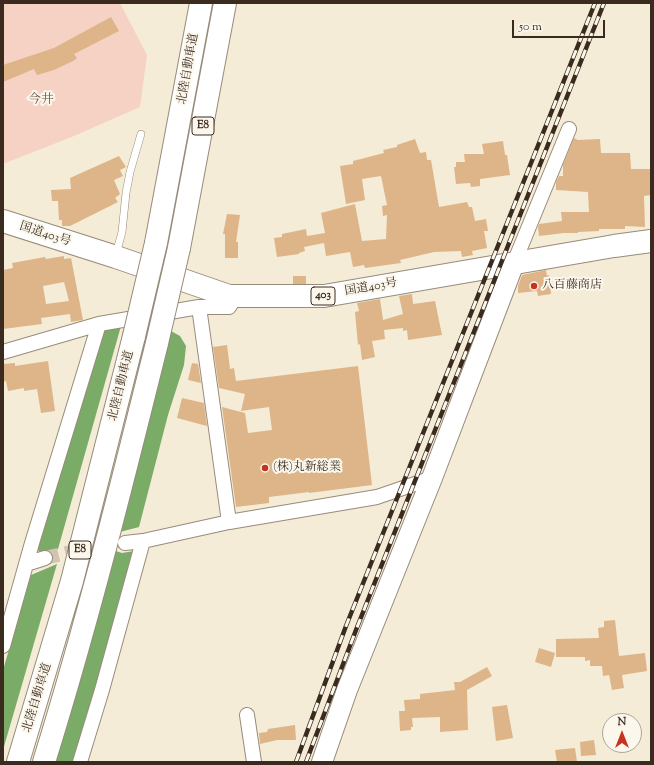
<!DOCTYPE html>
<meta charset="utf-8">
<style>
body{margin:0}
#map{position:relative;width:654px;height:765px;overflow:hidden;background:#f4ecd6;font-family:"Sorts Mill Goudy",serif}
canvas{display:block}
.frame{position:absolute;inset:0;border:4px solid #3b2a1e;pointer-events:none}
.north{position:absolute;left:602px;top:713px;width:40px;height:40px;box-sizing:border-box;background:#fbf7ec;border:1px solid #aea59a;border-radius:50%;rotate:0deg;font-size:11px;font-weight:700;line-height:16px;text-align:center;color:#3b2a1e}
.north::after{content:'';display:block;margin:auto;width:14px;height:18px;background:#c8321e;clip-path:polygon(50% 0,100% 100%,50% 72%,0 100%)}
.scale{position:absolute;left:512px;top:20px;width:93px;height:18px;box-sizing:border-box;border:2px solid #3b2a1e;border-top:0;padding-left:5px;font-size:12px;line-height:14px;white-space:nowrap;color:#3b2a1e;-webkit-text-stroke:3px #fbf7ec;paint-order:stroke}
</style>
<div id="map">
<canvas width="654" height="765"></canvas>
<div class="frame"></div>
<div class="north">N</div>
<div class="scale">50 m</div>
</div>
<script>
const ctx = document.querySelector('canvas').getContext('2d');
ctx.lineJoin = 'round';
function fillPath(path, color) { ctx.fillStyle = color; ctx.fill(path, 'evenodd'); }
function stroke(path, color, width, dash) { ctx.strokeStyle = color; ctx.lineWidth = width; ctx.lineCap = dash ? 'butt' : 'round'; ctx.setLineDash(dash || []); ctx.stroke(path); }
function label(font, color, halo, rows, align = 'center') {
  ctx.font = font + ' "Sorts Mill Goudy","Noto Serif JP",serif'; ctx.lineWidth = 4; ctx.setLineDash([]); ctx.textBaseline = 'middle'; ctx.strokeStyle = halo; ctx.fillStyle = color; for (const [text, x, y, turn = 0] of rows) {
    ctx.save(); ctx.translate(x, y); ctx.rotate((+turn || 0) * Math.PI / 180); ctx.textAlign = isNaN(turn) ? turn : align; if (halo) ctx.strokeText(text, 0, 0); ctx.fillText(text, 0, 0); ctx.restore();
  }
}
const built = new Path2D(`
 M3 3H120L147 55 140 107 74 136 3 164Z`);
const forest = new Path2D(`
 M121 326 58 549 41 553 36 548 105 329Z
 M171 331 180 336 186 346 184 365 168 415 139 527 116 533 117 525Z
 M113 550 122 553 134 551 75 762H55Z
 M57 564 3 750V670L31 575Z`);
const building = new Path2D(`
 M111 17 119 31 74 54 77 58 73 61 54 70 37 75 34 69 3 82V65L54 48Z
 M574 138 578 140 600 139 601 153H630L631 169H651V195L644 196 645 227 625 226V229H599V231L578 232V233H564L539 236 538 227 539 224 562 221 561 212H589L588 192 556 190V182L559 176H563V165Z
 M415 139 420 153 426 152 427 160H431L439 207 467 202 469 207H472L475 221 486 219 488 231H484L487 248 472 251 473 255 462 257 461 251 434 252 400 260 401 263 365 268 364 265 353 267 350 252 326 256 324 243 304 247 305 251 299 253V254L277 257 274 238 282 237V234L306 229 307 236 325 233 321 213 355 204 362 241 386 239 387 215 383 216 382 206 387 205 381 176 362 179 365 200 346 204 340 166 353 164V161L384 153 383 150 397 147V145Z
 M503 141 505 155H507L510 175 480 179V186L471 187 470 183 456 184 454 167H456V162H465L464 154H484L482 144Z
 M119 156 126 167 120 170 123 176 114 180 120 194 115 198 118 202 70 226H62V220H59L58 201H52L51 190 71 189 70 178Z
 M227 214 240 215 236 242H238V258H225V234H223Z
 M64 256V259L71 258 83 320 71 322 70 314 41 318 42 324 3 329V270L13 268 12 263 45 257 46 259ZM64 282 69 301 46 304 43 286Z
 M546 270 547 276 549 275 551 294 538 296 537 291 518 293V286L522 275Z
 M293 276H306V284H293Z
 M412 294 413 304 435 301 442 335 408 340 407 330 403 331V328L384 330 385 339 372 341 375 357 362 360 360 344 358 345 355 312 359 311 357 303 380 299 383 320 403 314 399 296Z
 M227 345 230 369 234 368 236 381 358 366 372 485 309 493V492L269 497V503L236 507 222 407 245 413 248 433 272 430 269 407 241 411 245 394 219 388 213 347Z
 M48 361 55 411 41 413 37 389 24 391V388L8 391 6 381 3 382V364L15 363V366Z
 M192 363 198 364 201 383 188 380Z
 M182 398 204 403 207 426 177 418Z
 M615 620 619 656 645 653 647 671 622 675 624 688 612 690 609 675 603 676 602 666H590V660L585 661V657H556V639L599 638 598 628 604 627V621Z
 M539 648 555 653 551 667 535 662Z
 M487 667 492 676 467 690 468 730 440 732V717L412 718 413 727H411V730L400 731 399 711H405L404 700 420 699V694L455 690 454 682H460Z
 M507 705 513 738 496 741 492 707Z
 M295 725 296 740H277L260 744 259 733 267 732 268 729Z
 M594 740 596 755 581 756 580 742Z
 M575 748 577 762H557L555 750Z`);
const streetTunnel = new Path2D(`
 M45 558 113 542`);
const lane = new Path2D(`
 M116 254 122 232 126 193 130 172 141 134`);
const street = new Path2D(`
 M514 263 569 129
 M199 307 229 522
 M3 352 99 324 199 307H229L236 296
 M125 543 143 541 229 522 377 497 432 478
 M26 564 45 558
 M3 646 32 543 99 324
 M247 715 254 762
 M80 762 102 690 143 541`);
const secondary = new Path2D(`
 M322 762 347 690 432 478 514 263`);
const highway = new Path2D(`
 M3 221 116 257 229 296H324L614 246 651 241
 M156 243 201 3
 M179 248 225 3
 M18 762 72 581 134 336
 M44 762C87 624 122 484 157 343`);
const rail = new Path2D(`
 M296 762 346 626 595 3
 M306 762 356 630 604 3`);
const highwayBridge = new Path2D(`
 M134 336 156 243
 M157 343 179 248`);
const markers = [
 [534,286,4,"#c8321e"],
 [265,468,4,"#c8321e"]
];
const shields = [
 [203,126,22],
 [323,296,24],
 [80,550,22]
];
const shieldNames = [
 ["E8",203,126],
 ["403",323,296],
 ["E8",80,550]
];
const streetNames = [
 ["北陸自動車道",189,69,-80],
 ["国道403号",45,235,18],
 ["国道403号",371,288,-10],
 ["北陸自動車道",122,386,-76],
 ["北陸自動車道",38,698,-73]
];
const poiNames = [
 ["八百藤商店",542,286],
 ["(株)丸新総業",273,468]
];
const neighbourhoodNames = [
 ["今井",41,101]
];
fillPath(built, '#f6d2c4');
fillPath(forest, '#7aac68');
fillPath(building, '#deb489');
stroke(streetTunnel, '#cfc5b1', 14, [14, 7]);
stroke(lane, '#988b7a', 8);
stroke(street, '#988b7a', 16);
stroke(secondary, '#988b7a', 22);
stroke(highway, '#988b7a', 24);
stroke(lane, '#fff', 7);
stroke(street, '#fff', 14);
stroke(secondary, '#fff', 20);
stroke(highway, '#fff', 22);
stroke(rail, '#3b2a1e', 4.5);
stroke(rail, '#fbf7ec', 3, [9]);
stroke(highwayBridge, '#988b7a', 24, []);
stroke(highwayBridge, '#fff', 22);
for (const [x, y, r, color] of markers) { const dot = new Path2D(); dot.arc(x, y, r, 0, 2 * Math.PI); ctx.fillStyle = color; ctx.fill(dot); stroke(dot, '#fbf7ec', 1.5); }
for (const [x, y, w] of shields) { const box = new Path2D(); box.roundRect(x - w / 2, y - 9, w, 18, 3); ctx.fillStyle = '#fbf7ec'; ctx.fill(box); stroke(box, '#3b2a1e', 1); }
label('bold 11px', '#3b2a1e', null, shieldNames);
label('12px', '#3b2a1e', '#fbf7ec', streetNames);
label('12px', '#3b2a1e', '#fbf7ec', poiNames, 'left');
label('13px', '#745a43', '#fbf7ec', neighbourhoodNames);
</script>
